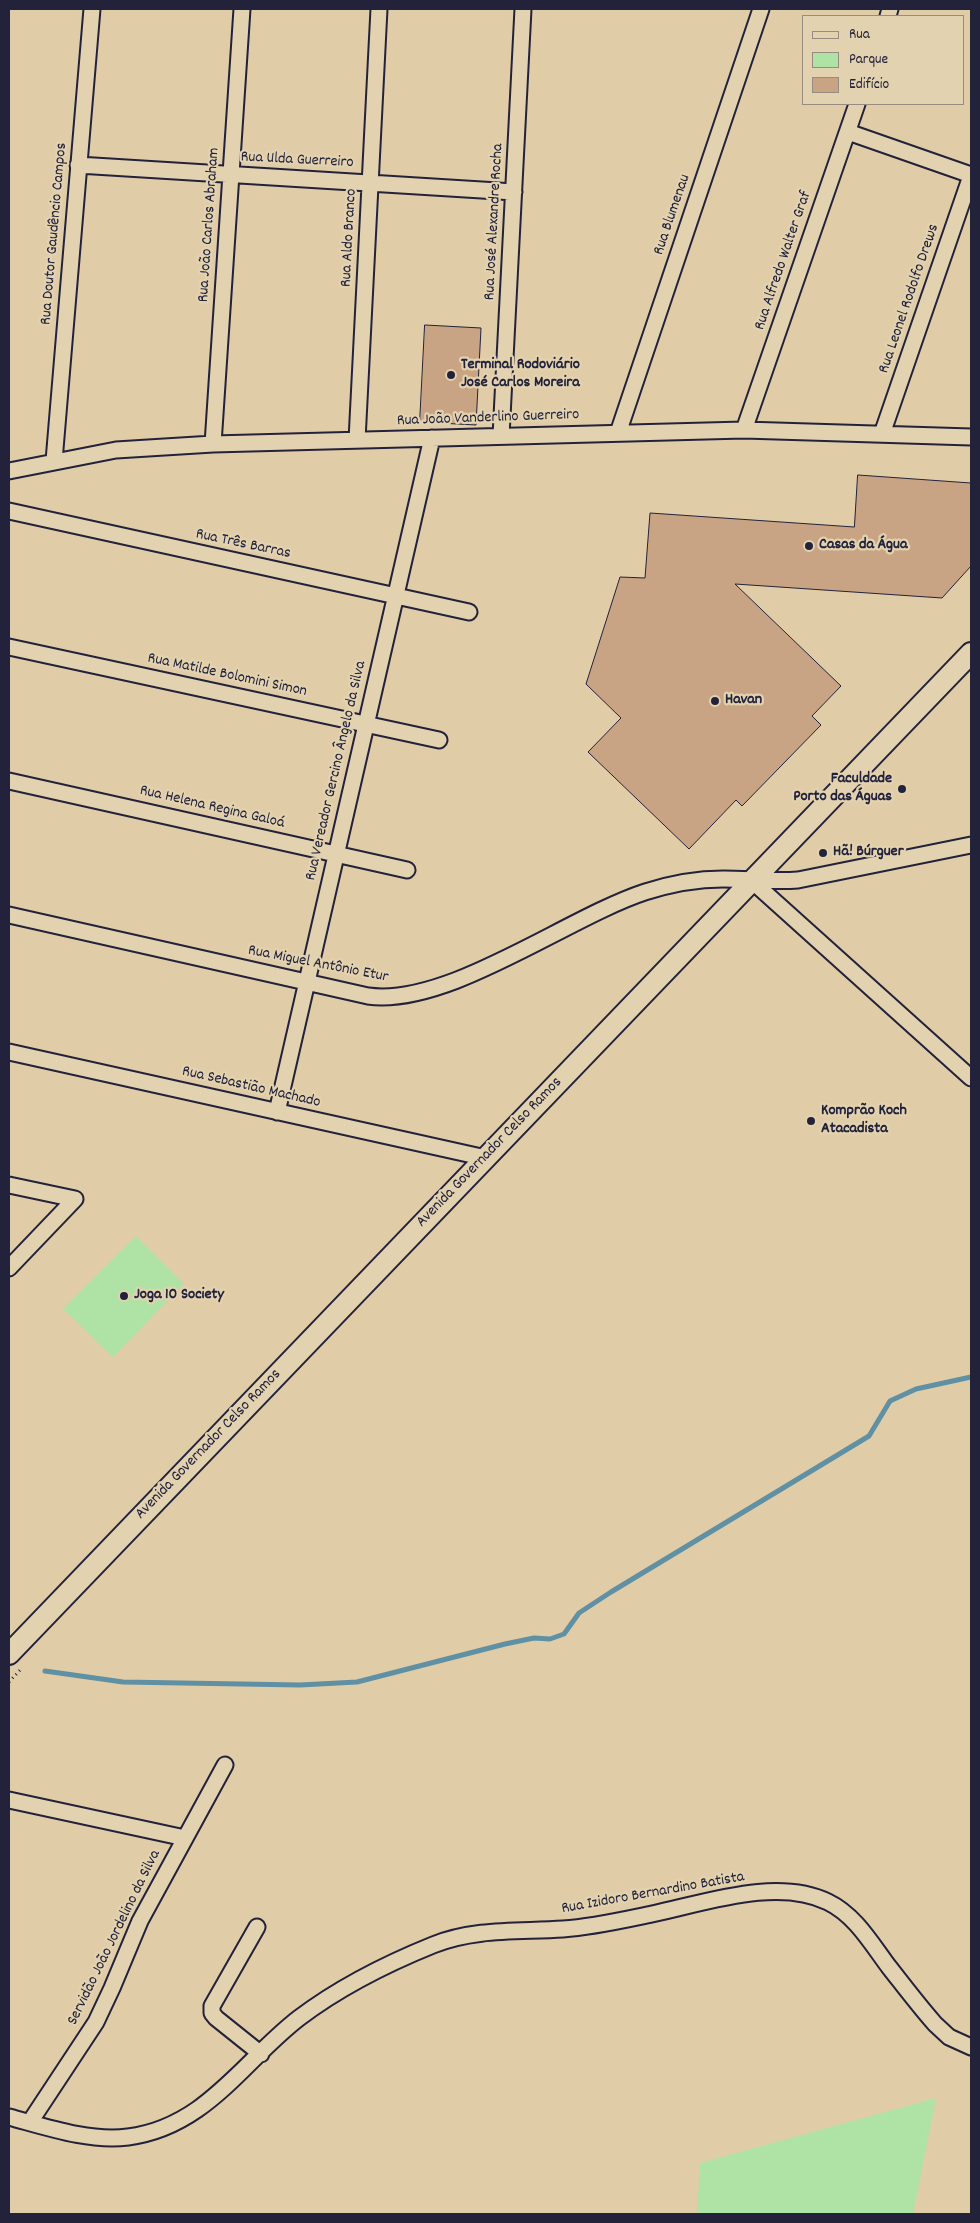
<!DOCTYPE html>
<meta charset="utf-8">
<style>
body{margin:0}
#map{position:relative;width:980px;height:2223px;overflow:hidden;background:#e1cca8;font-family:Dekko,sans-serif}
canvas{display:block}
.frame{position:absolute;inset:0;border:10px solid #22223b;pointer-events:none}
.legend{position:absolute;left:802px;top:15px;width:162px;height:90px;box-sizing:border-box;background:#e3d2af;border:1px solid #968c81;margin:0;padding:6px 9px;list-style:none;font-size:15px;color:#22223b}
.legend li{display:flex;align-items:center;gap:10px;height:25px}
.legend b{width:25px;border:1px solid #968c81}
</style>
<div id="map">
<canvas width="980" height="2223"></canvas>
<div class="frame"></div>
<ul class="legend">
<li><b style="height:6px;background:#e3d2af"></b>Rua</li>
<li><b style="height:14px;background:#aee3a5"></b>Parque</li>
<li><b style="height:14px;background:#c8a484"></b>Edifício</li>
</ul>
</div>
<script>
const ctx = document.querySelector('canvas').getContext('2d');
ctx.lineJoin = 'round';
function fillPath(path, color) { ctx.fillStyle = color; ctx.fill(path, 'evenodd'); }
function stroke(path, color, width, dash) { ctx.strokeStyle = color; ctx.lineWidth = width; ctx.lineCap = dash ? 'butt' : 'round'; ctx.setLineDash(dash || []); ctx.stroke(path); }
function label(font, color, halo, rows, align = 'center') {
  ctx.font = font + ' Dekko,sans-serif'; ctx.lineWidth = 4.5; ctx.setLineDash([]); ctx.textBaseline = 'middle'; ctx.strokeStyle = halo; ctx.fillStyle = color; for (const [text, x, y, turn = 0] of rows) {
    ctx.save(); ctx.translate(x, y); ctx.rotate((+turn || 0) * Math.PI / 180); ctx.textAlign = isNaN(turn) ? turn : align; if (halo) ctx.strokeText(text, 0, 0); ctx.fillText(text, 0, 0); ctx.restore();
  }
}
const green = new Path2D(`
 M136 1236 184 1284 113 1357 63 1309Z
 M936 2098 913 2214H697L700 2163Z`);
const stream = new Path2D(`
 M45 1671 123 1682 300 1685 357 1682 505 1644 534 1638 550 1639 564 1634 579 1613 611 1592 869 1436 890 1401 916 1389 971 1377`);
const building = new Path2D(`
 M425 325 481 328 476 425 420 422Z
 M858 475 971 483V566L942 598 735 584 841 686 812 716 821 725 742 806 736 800 689 849 588 752 621 718 586 684 620 577 645 578 650 513 854 527Z`);
const path = new Path2D(`
 M9 1682 21 1669`);
const minor = new Path2D(`
 M888 16 890 9
 M848 132 971 175
 M78 165 514 192
 M744 430 857 104
 M618 433 761 9
 M882 434 971 176
 M501 436 523 9
 M357 440 379 9
 M213 444 242 9
 M54 461 92 9
 M9 471 116 450 213 444 744 430 971 437
 M9 511 469 612
 M9 647 439 740
 M9 781 407 870
 M752 881 971 1078
 M9 915 368 996C448 1007 566 918 645 892 670 884 696 879 723 879 748 879 773 882 798 880L971 845
 M9 1052 486 1158
 M277 1112 432 438
 M9 1185 75 1199
 M9 1268 75 1199
 M9 1800 185 1838
 M257 1927 212 2006V2013L216 2018 261 2054
 M9 2117C46 2127 89 2142 128 2137 206 2127 243 2061 299 2018 340 1987 386 1964 433 1945 475 1928 520 1932 563 1929 593 1927 623 1920 652 1914 705 1903 777 1877 828 1902 855 1915 871 1943 889 1967 904 1986 919 2006 935 2024L949 2037 971 2047
 M30 2122 96 2022 112 1988 140 1921 225 1765`);
const secondary = new Path2D(`
 M9 1654 971 653`);
const markers = [
 [451,375,5,"#22223b"],
 [809,546,5,"#22223b"],
 [715,701,5,"#22223b"],
 [902,789,5,"#22223b"],
 [823,853,5,"#22223b"],
 [811,1121,5,"#22223b"],
 [124,1296,5,"#22223b"]
];
const streetNames = [
 ["Rua Ulda Guerreiro",297,161,3],
 ["Rua Blumenau",673,215,-71],
 ["Rua José Alexandre Rocha",495,222,-87],
 ["Rua João Carlos Abraham",210,225,-86],
 ["Rua Doutor Gaudêncio Campos",55,234,-85],
 ["Rua Aldo Branco",350,238,-87],
 ["Rua Alfredo Walter Graf",784,261,-71],
 ["Rua Leonel Rodolfo Drews",910,299,-71],
 ["Rua João Vanderlino Guerreiro",488,419,-2],
 ["Rua Três Barras",243,545,12],
 ["Rua Matilde Bolomini Simon",227,676,12],
 ["Rua Vereador Gercino Ângelo da Silva",337,771,-77],
 ["Rua Helena Regina Galoá",212,808,13],
 ["Rua Miguel Antônio Etur",318,965,11],
 ["Rua Sebastião Machado",251,1088,13],
 ["Avenida Governador Celso Ramos",490,1153,-46],
 ["Avenida Governador Celso Ramos",209,1445,-46],
 ["Rua Izidoro Bernardino Batista",653,1894,-10],
 ["Servidão João Jordelino da Silva",115,1938,-64]
];
const poiNames = [
 ["Terminal Rodoviário",461,366],
 ["José Carlos Moreira",461,384],
 ["Casas da Água",819,546],
 ["Havan",725,701],
 ["Faculdade",892,780,"right"],
 ["Porto das Águas",892,798,"right"],
 ["Hã! Búrguer",833,853],
 ["Komprão Koch",821,1112],
 ["Atacadista",821,1130],
 ["Joga 10 Society",134,1296]
];
fillPath(green, '#aee3a5');
stroke(stream, '#6090a3', 5);
fillPath(building, '#c8a484');
stroke(building, '#22223b', 1);
stroke(minor, '#22223b', 19);
stroke(secondary, '#22223b', 24);
stroke(path, '#22223b', 3, [1, 4]);
stroke(minor, '#e3d2af', 15);
stroke(secondary, '#e3d2af', 20);
for (const [x, y, r, color] of markers) { const dot = new Path2D(); dot.arc(x, y, r, 0, 2 * Math.PI); ctx.fillStyle = color; ctx.fill(dot); stroke(dot, '#e3d2af', 2); }
label('16px', '#22223b', '#e3d2af', streetNames);
label('bold 16px', '#22223b', '#e3d2af', poiNames, 'left');
</script>
